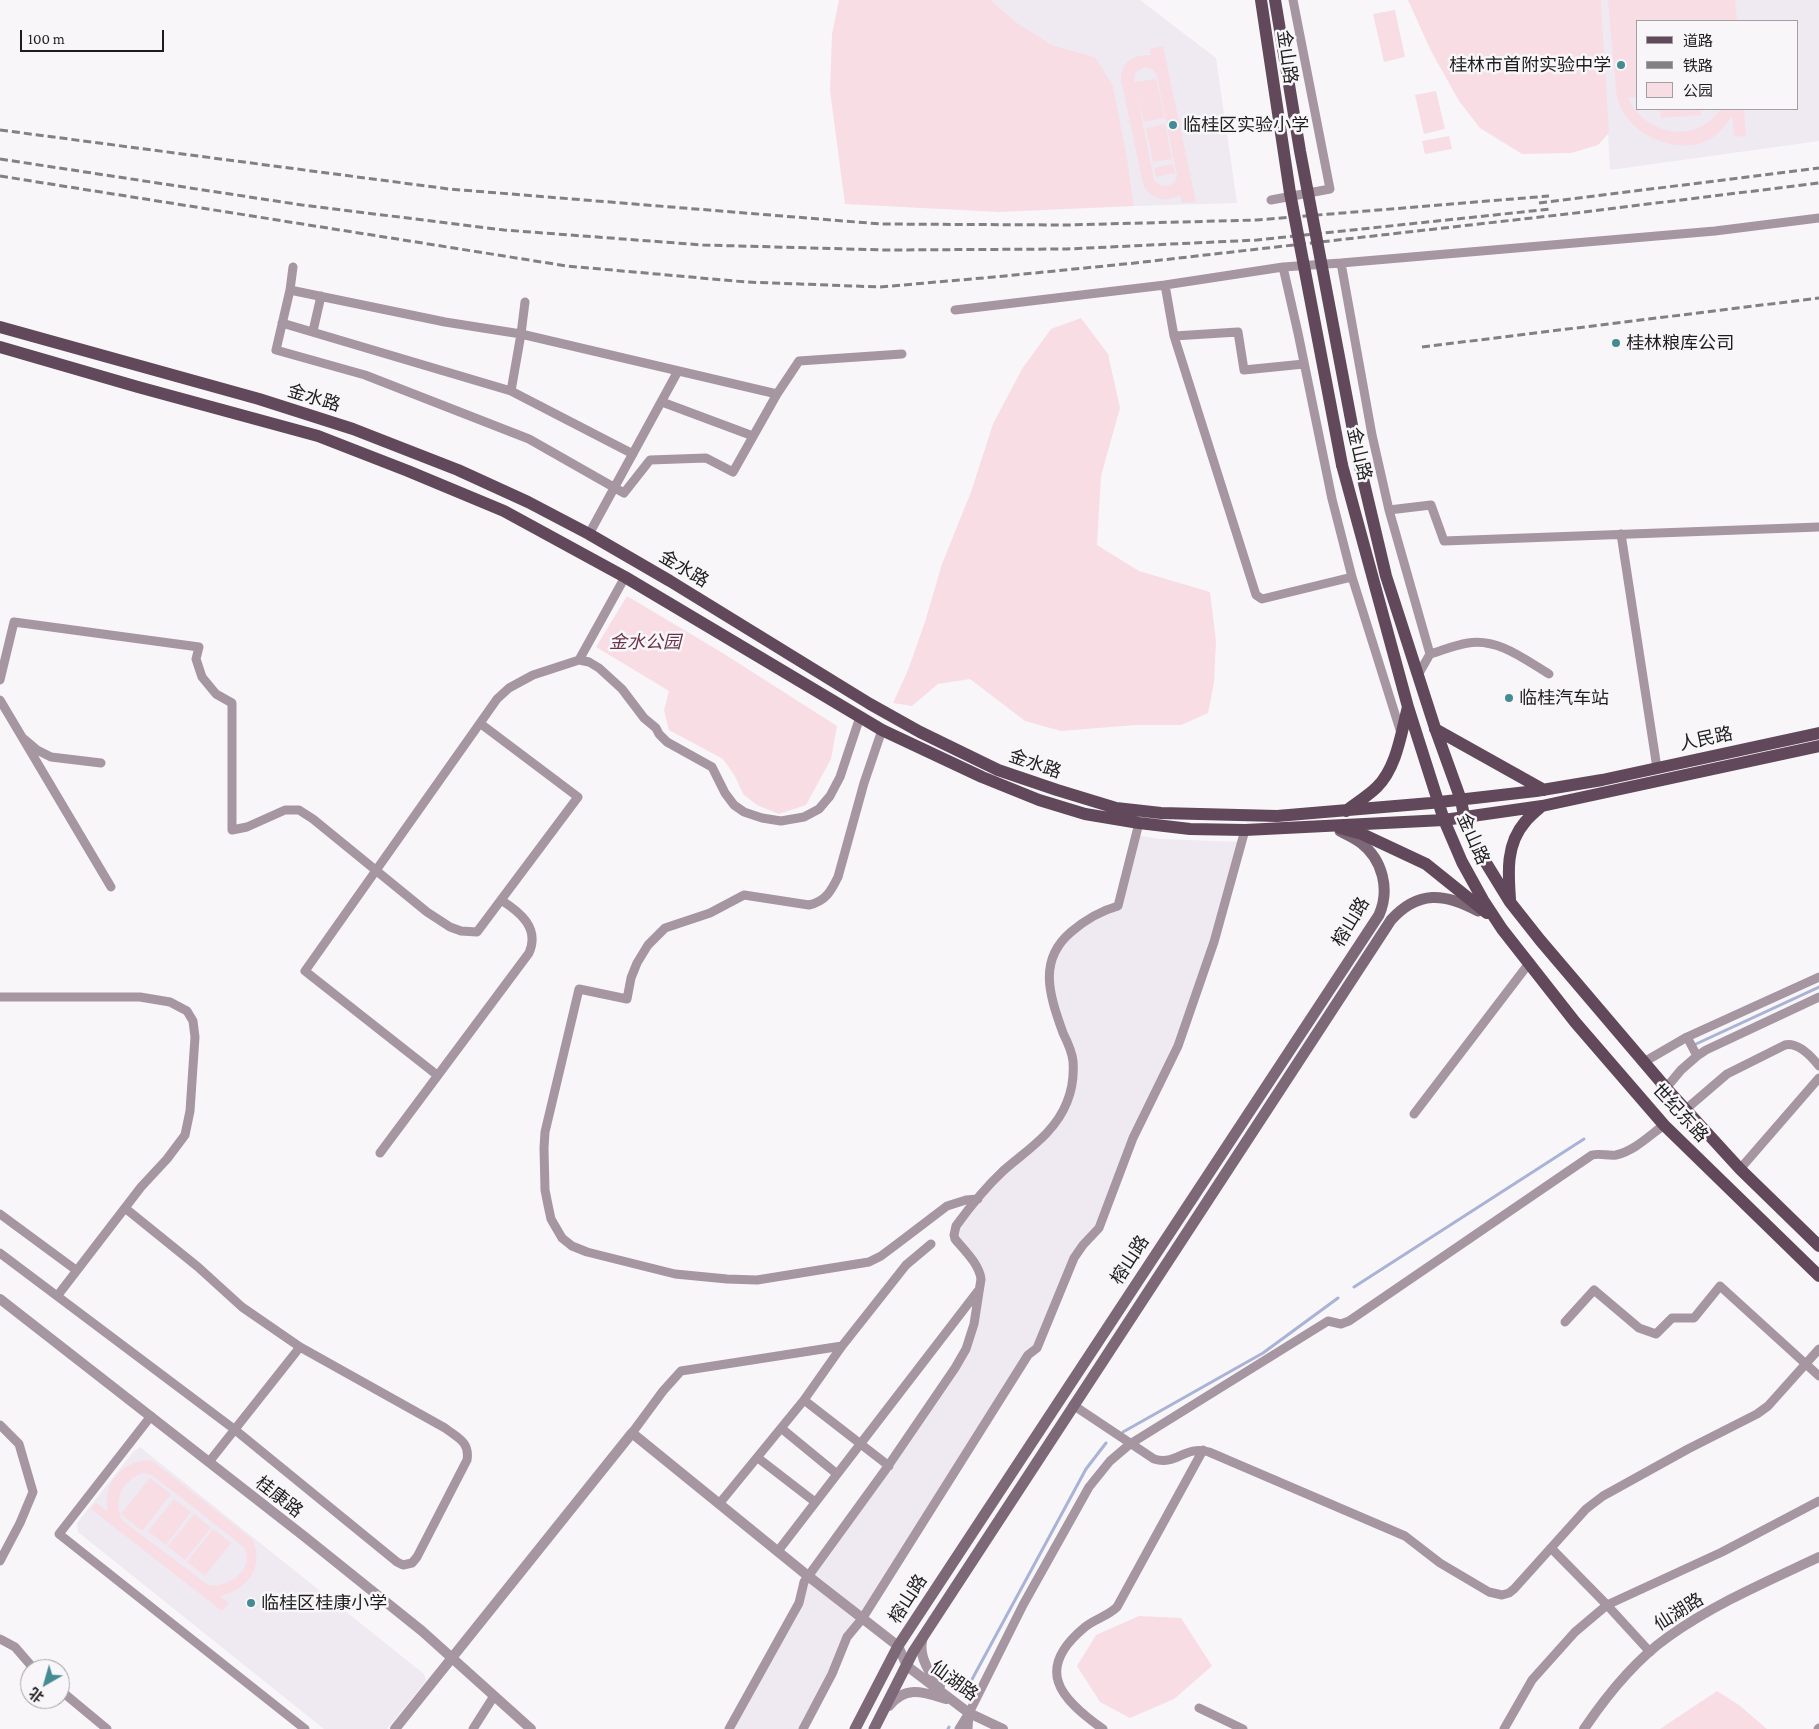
<!DOCTYPE html>
<meta charset="utf-8">
<style>
body{margin:0}
#map{position:relative;width:1819px;height:1729px;overflow:hidden;background:#f8f6f9;font-family:"Crimson Pro","Noto Sans SC",serif}
canvas{display:block}
.legend{position:absolute;left:1636px;top:20px;width:162px;height:90px;box-sizing:border-box;background:#f8f6f9;border:1px solid #a19fa1;margin:0;padding:6px 9px;list-style:none;font-size:15px;color:#1e1d1e}
.legend li{display:flex;align-items:center;gap:10px;height:25px}
.legend b{width:25px;border:1px solid #a19fa1}
.north{position:absolute;left:20px;top:1659px;width:50px;height:50px;box-sizing:border-box;background:#f8f6f9;border:1px solid #a19fa1;border-radius:50%;rotate:218deg;font-size:14px;font-weight:700;line-height:20px;text-align:center;color:#1e1d1e}
.north::after{content:'';display:block;margin:auto;width:18px;height:22px;background:#448b94;clip-path:polygon(50% 0,100% 100%,50% 72%,0 100%)}
.scale{position:absolute;left:20px;top:30px;width:144px;height:22px;box-sizing:border-box;border:2px solid #1e1d1e;border-top:0;padding-left:6px;font-size:15px;line-height:18px;white-space:nowrap;color:#1e1d1e;-webkit-text-stroke:4px #f8f6f9;paint-order:stroke}
</style>
<div id="map">
<canvas width="1819" height="1729"></canvas>
<ul class="legend">
<li><b style="height:6px;background:#61485a"></b>道路</li>
<li><b style="height:6px;background:#828082"></b>铁路</li>
<li><b style="height:14px;background:#f8dde5"></b>公园</li>
</ul>
<div class="north">北</div>
<div class="scale">100 m</div>
</div>
<script>
const ctx = document.querySelector('canvas').getContext('2d');
ctx.lineJoin = 'round';
function fillPath(path, color) { ctx.fillStyle = color; ctx.fill(path, 'evenodd'); }
function stroke(path, color, width, dash) { ctx.strokeStyle = color; ctx.lineWidth = width; ctx.lineCap = dash ? 'butt' : 'round'; ctx.setLineDash(dash || []); ctx.stroke(path); }
function label(font, color, halo, rows, align = 'center') {
  ctx.font = font + ' "Crimson Pro","Noto Sans SC",serif'; ctx.lineWidth = 5; ctx.setLineDash([]); ctx.textBaseline = 'middle'; ctx.strokeStyle = halo; ctx.fillStyle = color; for (const [text, x, y, turn = 0] of rows) {
    ctx.save(); ctx.translate(x, y); ctx.rotate((+turn || 0) * Math.PI / 180); ctx.textAlign = isNaN(turn) ? turn : align; if (halo) ctx.strokeText(text, 0, 0); ctx.fillText(text, 0, 0); ctx.restore();
  }
}
const built = new Path2D(`
 M991 0H1140L1216 58 1237 203 1134 206 1128 164 1095 57 1052 45 1016 22Z
 M1601 0H1819V141L1610 170ZM1638 21H1798V109H1638Z
 M1135 835 1160 839 1242 842 1178 1046 1103 1215 1083 1245 1037 1348 862 1619 803 1729H729L802 1587 966 1349 981 1279 954 1235 1002 1172 1043 1138 1067 1103 1073 1060 1049 974 1066 936 1118 906Z
 M140 1447 424 1674 426 1681 387 1729H324L78 1532 77 1523 133 1452Z`);
const green = new Path2D(`
 M839 0H991L1016 22 1052 45 1095 57 1113 86 1128 164 1134 206 999 212 845 204 830 91 832 34Z
 M1408 0H1601L1609 133 1598 145 1571 153 1522 154 1480 128 1459 101 1431 51Z
 M1608 0H1735L1737 21H1638V96L1628 98C1641 127 1676 141 1704 125 1711 121 1716 114 1722 109H1744L1746 136 1734 137 1732 116C1725 126 1719 135 1708 140 1678 156 1629 135 1619 103 1615 93 1616 80 1614 69 1612 46 1610 23 1608 0Z
 M1395 10 1405 57 1384 62 1373 14Z
 M1163 46 1196 202 1182 203 1180 195C1166 203 1150 200 1143 184L1121 80C1121 61 1134 55 1151 55L1150 49ZM1145 67 1153 70 1157 76 1177 175 1175 182 1168 186 1160 185 1154 180 1136 88 1144 122 1165 118 1156 79 1134 82 1135 73Z
 M1436 91 1445 129 1424 134 1415 95Z
 M1660 109H1700L1701 115 1661 118Z
 M1165 124 1172 159 1153 162 1146 128Z
 M1449 136 1452 149 1425 154 1422 141Z
 M1173 164 1175 173 1156 177 1154 168Z
 M1081 318 1108 354 1120 408 1101 476 1097 545 1139 571 1210 592 1216 641 1214 683 1208 713 1181 725H1136L1061 731 1025 721 970 679 938 684 912 706 893 703 908 670 925 622 942 564 971 492 993 424 1022 369 1051 329Z
 M627 596 721 652 837 726 831 759 806 805 779 814 757 805 743 794 735 776 723 759 669 730 664 710 669 691 596 647Z
 M148 1460 154 1462 253 1540C264 1567 248 1590 220 1596L229 1603 222 1611 91 1509 96 1503 108 1512C101 1487 121 1461 148 1460ZM143 1473 152 1475 244 1547C256 1569 228 1589 208 1585L123 1521C112 1501 122 1480 143 1473Z
 M150 1478 171 1494 142 1531 121 1514Z
 M174 1499 191 1512 166 1545 148 1531Z
 M194 1514 211 1528 185 1560 168 1546Z
 M213 1529 231 1543 205 1576 187 1562Z
 M1139 1616 1181 1618 1212 1666 1174 1699 1130 1718 1100 1702 1077 1666 1096 1635Z
 M1717 1691 1739 1705 1767 1729H1660Z`);
const stream = new Path2D(`
 M1696 1044 1819 987
 M1354 1287 1584 1139
 M1123 1432 1263 1353 1338 1298
 M963 1696 1086 1469 1106 1443
 M948 1729 949 1727`);
const minor = new Path2D(`
 M1271 200 1330 189 1293 0
 M1341 263 1715 231 1819 218
 M293 267 290 290 276 350 365 375 529 439 624 493 650 460 706 458 733 472 777 394 799 361 902 354
 M1283 267 1298 333 1332 499 1352 577 1401 733
 M1165 285 1174 336 1256 595 1262 599 1352 577
 M290 290 445 322 521 334 777 394
 M955 310 1165 285 1283 267 1341 263 1372 435 1389 510 1431 505 1444 541 1819 527
 M282 323 511 391 633 454
 M313 331 321 296
 M1174 336 1238 332 1244 370 1304 364
 M511 391 521 334 525 302
 M662 402 753 436
 M1389 510 1430 654 1418 675
 M589 534 678 371
 M1621 534 1657 768
 M1430 654C1443 650 1455 645 1468 643 1498 638 1524 659 1549 674
 M579 660 625 577
 M0 680 14 622 199 647 196 659 202 677 216 694 232 703V830L247 827 285 810H299L313 819 427 912 450 927 461 931 477 932 578 797 481 724
 M0 700 111 887
 M882 730 864 783 838 877C831 891 826 901 809 905L744 895 710 913 665 928 648 945 637 963 631 978 627 999 579 989 545 1132 544 1148 545 1190 548 1205 551 1219 562 1238 572 1246 587 1252 675 1274 727 1279 757 1280 869 1262 881 1256 897 1244 947 1206 966 1200 978 1199
 M24 739 37 750 51 757 101 763
 M0 997H140L170 1002 187 1011 193 1021 195 1037 190 1111 185 1135 167 1159 141 1187 58 1295
 M1687 1037 1819 977
 M1644 1062 1687 1037 1697 1056 1706 1050 1819 997
 M437 1075 305 971 497 699 509 688 533 675 579 660 589 662 599 668 622 689 644 718 656 728 659 734 667 742 712 767 725 793 734 805 744 812 762 818 781 821 804 817 819 809 830 796 840 777 860 717
 M1666 1088 1681 1070 1697 1056
 M1685 1110 1727 1074 1785 1045C1798 1042 1811 1056 1819 1066
 M1414 1114 1530 962
 M380 1153 529 953C540 928 520 912 501 900
 M1740 1169 1819 1078
 M0 1214 76 1270
 M0 1253 234 1429 397 1562 403 1565 412 1563 417 1557 467 1460C470 1442 458 1438 445 1428L300 1347 242 1307 198 1267 125 1208
 M1565 1322 1594 1290 1639 1328 1656 1334 1672 1318H1694L1720 1286 1819 1376
 M804 1400 889 1466
 M1073 1405 1154 1459C1177 1466 1184 1445 1209 1452L1405 1536 1440 1563 1489 1592 1502 1595 1509 1593 1514 1589 1586 1509 1603 1496 1688 1449 1757 1414 1768 1406 1819 1349
 M151 1416 59 1534 305 1729
 M0 1425 19 1444 33 1492 20 1523 0 1561
 M781 1428 837 1474
 M632 1433 663 1391 681 1371 842 1346 906 1265 931 1244
 M758 1458 815 1502
 M209 1462 300 1347
 M719 1504 804 1400 842 1346
 M1551 1548 1607 1605 1650 1652
 M778 1551 978 1291
 M0 1639 15 1647 34 1669
 M60 1690 107 1729
 M1199 1708 1243 1729
 M473 1729 494 1696
 M729 1729 799 1603 804 1582 886 1469 955 1368 966 1349 974 1324 981 1279C979 1264 965 1251 955 1239L954 1235 956 1226C969 1208 987 1186 1003 1171 1027 1150 1055 1133 1067 1102 1072 1090 1074 1075 1073 1061 1072 1052 1067 1041 1063 1033 1050 996 1037 961 1071 932 1085 920 1100 911 1118 906L1139 823
 M803 1729 832 1674 847 1637 862 1619 1028 1355 1037 1348 1074 1258 1083 1245 1099 1228 1133 1138 1178 1046 1214 942 1245 830
 M959 1729 969 1713 1023 1605 1089 1487 1110 1461 1130 1444 1328 1321 1341 1324 1349 1321 1592 1155C1600 1153 1608 1156 1616 1155 1634 1151 1649 1136 1664 1125
 M968 1729 969 1713
 M1103 1729C1059 1698 1034 1669 1085 1627 1095 1619 1108 1616 1117 1607L1203 1450
 M1504 1729 1532 1680 1575 1632 1607 1605 1722 1552 1819 1501
 M1818 1729 1819 1728`);
const tertiary = new Path2D(`
 M0 1299 305 1537 422 1631 531 1729
 M923 1637C917 1655 929 1673 940 1686
 M889 1706C906 1685 923 1692 946 1699
 M395 1729 632 1433 808 1576 898 1646 907 1666 969 1713 1003 1729
 M1584 1729C1607 1695 1634 1661 1668 1637 1714 1604 1768 1581 1819 1557`);
const secondary = new Path2D(`
 M855 1729 898 1646 1379 915C1390 890 1383 860 1361 843 1355 838 1347 835 1340 831
 M874 1729 913 1652 1391 920C1418 890 1445 893 1478 911`);
const primary = new Path2D(`
 M0 327 259 399 353 429 458 470 528 502 589 534 670 581 870 704 920 732 998 770 1057 790 1116 808 1161 813 1277 816 1431 803 1536 791 1602 780 1819 733
 M0 347 138 387 318 436 408 471 504 511 625 577 882 730 982 777 1039 800 1085 814 1139 823 1190 829 1245 830 1444 820 1542 806 1819 746
 M1359 462 1386 576 1435 728 1461 800 1464 816 1475 845 1510 902 1540 940 1666 1088 1740 1169 1819 1246
 M1342 465 1408 707 1444 820 1462 862 1483 900 1502 929 1575 1022 1664 1125 1819 1276
 M1435 729 1544 790
 M1346 811C1356 803 1368 796 1377 787 1397 767 1401 733 1408 707
 M1340 828 1362 834 1426 864 1487 913
 M1510 899C1508 872 1506 844 1525 822 1530 816 1536 811 1542 806`);
const rail = new Path2D(`
 M0 130 449 189 881 224 1066 225 1257 220 1549 196
 M0 159 302 205 504 230 703 245 886 250 1067 249 1257 240 1551 209
 M0 176 567 266 746 282 880 287 994 277 1135 263 1567 214 1819 183
 M1539 203 1819 168
 M1422 347 1819 298`);
const primaryBridge = new Path2D(`
 M1261 0 1290 193 1342 465
 M1275 0 1300 151 1359 462`);
const markers = [
 [1621,65,5,"#448b94"],
 [1173,125,5,"#448b94"],
 [1616,343,5,"#448b94"],
 [1509,698,5,"#448b94"],
 [251,1603,5,"#448b94"]
];
const streetNames = [
 ["金山路",1287,57,82],
 ["金水路",314,398,17],
 ["金山路",1359,454,77],
 ["金水路",684,569,31],
 ["人民路",1706,739,-12],
 ["金水路",1035,764,19],
 ["金山路",1473,839,66],
 ["榕山路",1351,922,-59],
 ["世纪东路",1680,1113,47],
 ["榕山路",1130,1260,-57],
 ["桂康路",279,1497,38],
 ["榕山路",908,1599,-57],
 ["仙湖路",1679,1612,-32],
 ["仙湖路",954,1681,36]
];
const poiNames = [
 ["桂林市首附实验中学",1611,65,"right"],
 ["临桂区实验小学",1183,125],
 ["桂林粮库公司",1626,343],
 ["临桂汽车站",1519,698],
 ["临桂区桂康小学",261,1603]
];
const parkNames = [
 ["金水公园",645,642]
];
fillPath(built, '#efe9f2');
fillPath(green, '#f8dde5');
stroke(stream, '#a8b3d5', 3);
stroke(minor, '#a596a1', 9);
stroke(tertiary, '#a596a1', 10);
stroke(secondary, '#7d6877', 11);
stroke(primary, '#61485a', 12);
stroke(rail, '#828082', 3, [8, 4]);
stroke(primaryBridge, '#61485a', 12);
for (const [x, y, r, color] of markers) { const dot = new Path2D(); dot.arc(x, y, r, 0, 2 * Math.PI); ctx.fillStyle = color; ctx.fill(dot); stroke(dot, '#f8f6f9', 2); }
label('18px', '#1e1d1e', '#f8f6f9', streetNames);
label('18px', '#1e1d1e', '#f8f6f9', poiNames, 'left');
label('italic 18px', '#6a3448', '#f8f6f9', parkNames);
</script>
